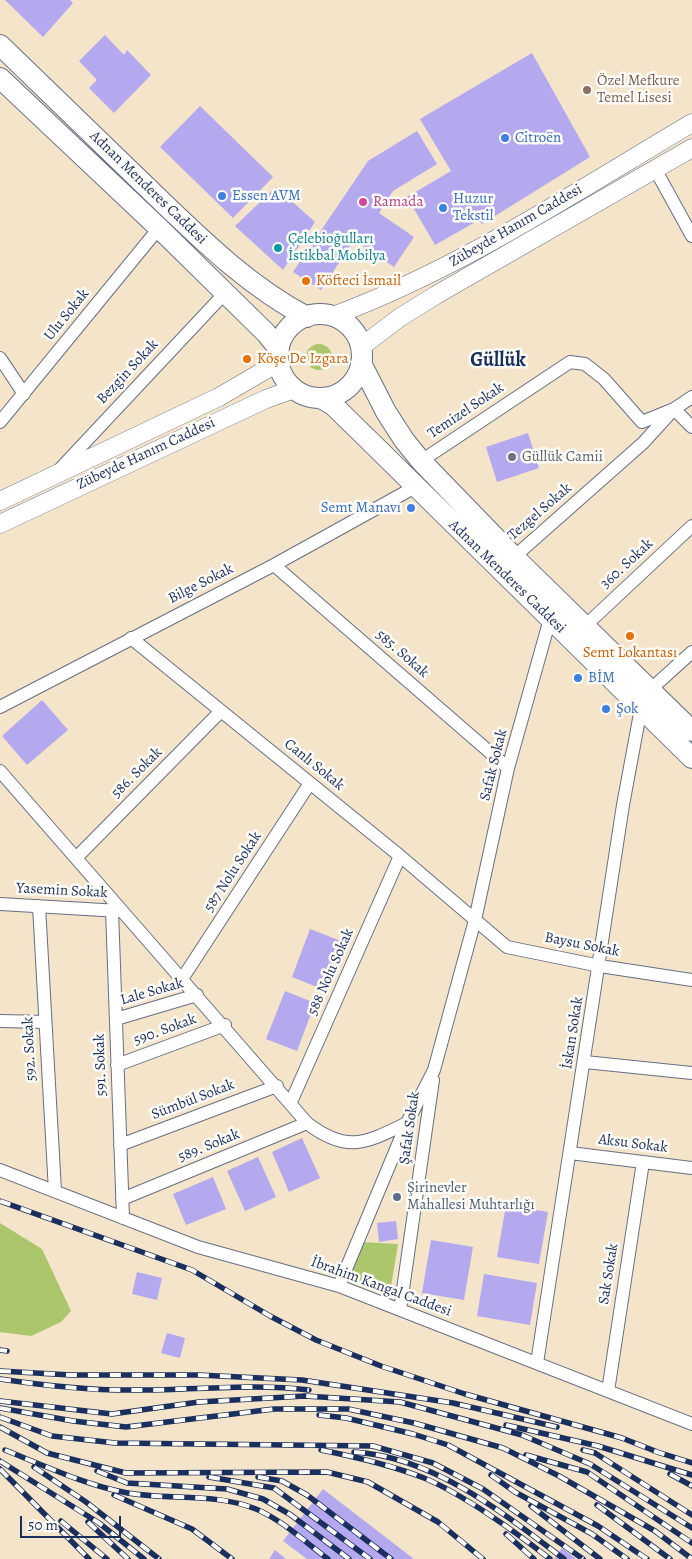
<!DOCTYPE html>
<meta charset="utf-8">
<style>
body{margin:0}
#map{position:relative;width:692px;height:1559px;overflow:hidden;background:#f4e4ca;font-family:Alegreya,serif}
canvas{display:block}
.scale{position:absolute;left:20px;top:1516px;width:101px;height:22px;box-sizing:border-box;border:2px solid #1b2f5e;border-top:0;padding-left:6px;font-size:15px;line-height:18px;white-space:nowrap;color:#1b2f5e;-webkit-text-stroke:4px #fdfcf7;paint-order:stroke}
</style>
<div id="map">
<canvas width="692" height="1559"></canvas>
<div class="scale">50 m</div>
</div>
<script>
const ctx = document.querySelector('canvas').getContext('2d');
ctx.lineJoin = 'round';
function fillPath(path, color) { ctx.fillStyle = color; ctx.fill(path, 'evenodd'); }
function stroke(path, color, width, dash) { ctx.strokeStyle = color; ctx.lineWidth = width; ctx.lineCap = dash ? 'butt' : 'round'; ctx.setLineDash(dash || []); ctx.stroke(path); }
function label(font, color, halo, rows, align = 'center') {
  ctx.font = font + ' Alegreya,serif'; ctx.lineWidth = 5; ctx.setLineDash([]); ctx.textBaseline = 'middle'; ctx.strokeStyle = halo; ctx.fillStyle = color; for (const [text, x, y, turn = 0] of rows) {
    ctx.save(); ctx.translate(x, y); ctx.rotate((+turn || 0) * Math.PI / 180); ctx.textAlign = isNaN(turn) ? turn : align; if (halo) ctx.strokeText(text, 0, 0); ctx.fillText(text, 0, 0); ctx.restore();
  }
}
const green = new Path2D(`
 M306 357a13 13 0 1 1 26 0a13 13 0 1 1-26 0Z
 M0 1223 42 1249 71 1311 61 1322 31 1336 0 1332Z
 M362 1242 398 1244 390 1293 355 1280 351 1264Z`);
const building = new Path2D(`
 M5 0H70L73 3 43 37Z
 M105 35 124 55 127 50 151 75 114 113 89 88 97 80 79 61Z
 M532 53 590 157 482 224 479 220 435 245 407 197 451 171 420 119Z
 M200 106 273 177 233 218 160 147Z
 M417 131 437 164 393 191 379 213 414 237 394 267 354 240 321 290 293 272 368 161Z
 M276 187 315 222 283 270 235 226Z
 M528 433 539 468 497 482 486 447Z
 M42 700 68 730 27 765 2 736Z
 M310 929 341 941 322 989 292 977Z
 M285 991 315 1003 297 1051 266 1039Z
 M302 1138 320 1178 289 1192 272 1152Z
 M258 1157 276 1197 245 1211 227 1171Z
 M213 1177 226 1209 186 1225 173 1194Z
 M506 1205 548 1212 539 1264 497 1257Z
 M396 1221 398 1239 379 1242 377 1223Z
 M431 1240 473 1247 464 1300 422 1293Z
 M137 1272 162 1278 157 1300 132 1294Z
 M484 1274 537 1283 530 1325 477 1316Z
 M167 1333 185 1338 180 1358 161 1353Z
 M323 1489 414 1559H307L283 1541Z
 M562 1548 576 1559H554Z
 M275 1550 286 1559H269Z`);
const street = new Path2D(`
 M655 169 692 236
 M0 358 24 394
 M674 409 692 427
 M0 422 159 228
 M421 461 570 362 585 364 604 379 642 422 674 409
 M60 469 225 293
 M514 557 643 443 674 409 692 397
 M274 565 508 768
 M585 626 692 526
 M131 638 400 856 507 947 600 966 692 980
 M650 690 692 652
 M0 707 274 565 415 487
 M0 771 307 1123C347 1154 366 1143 407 1123
 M76 858 221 711
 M0 904 120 911
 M39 906 55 1191
 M112 910 123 1218
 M182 979 310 783
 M116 1019 197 995
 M0 1021 45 1022
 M585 1062 692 1073
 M117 1065 225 1025
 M291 1102 400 856
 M120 1145 277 1086
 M570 1153 692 1168
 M0 1170 198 1247 339 1286 692 1424
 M122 1199 307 1123
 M339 1286 407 1123 434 1070 475 920 508 768 550 619
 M400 1310 433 1080
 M537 1363 623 805 641 708
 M608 1391 643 1162`);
const secondary = new Path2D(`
 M333 316C460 269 575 192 692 123
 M361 347 399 318 436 295 692 148
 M0 501 219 397 279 362
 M0 524 266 399 294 389`);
const primary = new Path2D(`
 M0 45C51 94 102 144 153 193 201 239 248 286 307 317
 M0 78 159 228 266 333 279 349
 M278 356a42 42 0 1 1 84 0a42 42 0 1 1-84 0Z
 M361 363 386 412 404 440 421 461 514 557 692 731
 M321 398 333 405 380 451 692 758`);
const rail = new Path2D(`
 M0 1201 192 1270 270 1316 316 1340 381 1366 465 1394 622 1438 660 1453
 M0 1350 7 1351
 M0 1371 71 1375H198L302 1380 453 1403 557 1427
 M0 1379C47 1386 93 1391 141 1390 195 1390 255 1383 309 1390
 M0 1401 112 1414 199 1402 305 1396 400 1402 522 1435 590 1464 692 1528
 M0 1408 73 1421 126 1427 274 1409H348L414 1423 503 1448 559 1476 655 1531 692 1559
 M319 1415 346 1418 413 1434 448 1445 598 1526 647 1559
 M0 1417 52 1436 115 1443 373 1446 433 1463 483 1489 583 1559
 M506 1425 598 1446 692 1475
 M0 1427 47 1453 126 1473 327 1472 368 1482 438 1522 483 1559
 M5 1450C40 1464 86 1485 123 1492 166 1501 214 1492 256 1509 282 1520 305 1542 328 1559
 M321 1450C356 1457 391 1465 424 1478 463 1494 517 1533 550 1559
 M583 1450 595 1453 692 1515
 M654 1451 692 1463
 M354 1452C434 1457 503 1513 564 1559
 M526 1455 587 1472 692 1543
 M0 1461 99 1523 144 1559
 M34 1467 86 1502 159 1559
 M0 1469 89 1559
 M97 1471 127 1483 227 1489 263 1499 291 1515 349 1559
 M670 1474 692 1486
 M491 1475 515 1492 592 1534 627 1559
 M209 1477 274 1488 370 1559
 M258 1477 282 1481 307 1495 391 1559
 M114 1495 192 1529 232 1559
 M597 1505 670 1559
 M531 1506 600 1559
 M61 1521 107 1559
 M88 1522 128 1559
 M506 1534 534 1559`);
const markers = [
 [587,90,5,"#8d6e63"],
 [505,138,5,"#3f7fe0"],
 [222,196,5,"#3f7fe0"],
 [363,202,5,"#d1479c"],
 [443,208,5,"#3f7fe0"],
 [278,248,5,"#0f9aa8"],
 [306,281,5,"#e8710a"],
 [247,359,5,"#e8710a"],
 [512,457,5,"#6b7280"],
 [411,508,5,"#3f7fe0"],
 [630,636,5,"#e8710a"],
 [578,678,5,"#3f7fe0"],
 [606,709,5,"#3f7fe0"],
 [397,1197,5,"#5c6f8a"]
];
const educationNames = [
 ["Özel Mefkure",597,81],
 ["Temel Lisesi",597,98]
];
const shopNames = [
 ["Citroën",515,138],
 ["Essen AVM",232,196],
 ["Huzur",453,199],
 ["Tekstil",453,216],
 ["Semt Manavı",401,508,"right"],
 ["BİM",588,678],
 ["Şok",616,709]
];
const streetNames = [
 ["Adnan Menderes Caddesi",148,188,44],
 ["Zübeyde Hanım Caddesi",516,226,-30],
 ["Ulu Sokak",67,315,-51],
 ["Bezgin Sokak",128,372,-47],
 ["Temizel Sokak",466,411,-34],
 ["Zübeyde Hanım Caddesi",146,454,-25],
 ["Tezgel Sokak",540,512,-41],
 ["360. Sokak",627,564,-43],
 ["Adnan Menderes Caddesi",507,577,44],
 ["Bilge Sokak",201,584,-27],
 ["585. Sokak",402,654,41],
 ["Canlı Sokak",314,765,39],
 ["Safak Sokak",494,765,-76],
 ["586. Sokak",137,773,-45],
 ["587 Nolu Sokak",233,872,-57],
 ["Yasemin Sokak",62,891,3],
 ["Baysu Sokak",582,945,11],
 ["588 Nolu Sokak",331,972,-66],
 ["Lale Sokak",152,992,-16],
 ["590. Sokak",165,1030,-20],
 ["İskan Sokak",573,1033,-81],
 ["592. Sokak",30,1049,-93],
 ["591. Sokak",101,1065,-92],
 ["Sümbül Sokak",193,1100,-21],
 ["Şafak Sokak",410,1128,-82],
 ["Aksu Sokak",633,1144,7],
 ["589. Sokak",209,1146,-22],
 ["Sak Sokak",609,1274,-81],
 ["İbrahim Kangal Caddesi",381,1287,20]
];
const hotelNames = [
 ["Ramada",373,202]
];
const cultureNames = [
 ["Çelebioğulları",288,239],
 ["İstikbal Mobilya",288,256]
];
const foodNames = [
 ["Köfteci İsmail",316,281],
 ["Köşe De Izgara",257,359],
 ["Semt Lokantası",630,653,"center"]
];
const worshipNames = [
 ["Güllük Camii",522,457]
];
const serviceNames = [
 ["Şirinevler",407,1188],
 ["Mahallesi Muhtarlığı",407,1205]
];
const districtNames = [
 ["Güllük",498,361]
];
fillPath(green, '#acc66c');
fillPath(building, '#b4a8ef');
stroke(street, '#676e84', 14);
stroke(secondary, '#676e84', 19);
stroke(primary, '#676e84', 22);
stroke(street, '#fff', 12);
stroke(secondary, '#fff', 18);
stroke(primary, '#fff', 20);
stroke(rail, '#1b2f5e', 5.5);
stroke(rail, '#fdfcf7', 4, [11]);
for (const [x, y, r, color] of markers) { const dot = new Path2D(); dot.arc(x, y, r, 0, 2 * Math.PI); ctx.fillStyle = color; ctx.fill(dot); stroke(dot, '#fdfcf7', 2); }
label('15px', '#785e54', '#fdfcf7', educationNames, 'left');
label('15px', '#366cbe', '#fdfcf7', shopNames, 'left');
label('15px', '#1b2f5e', '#fdfcf7', streetNames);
label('15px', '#b23c85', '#fdfcf7', hotelNames, 'left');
label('15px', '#0d838f', '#fdfcf7', cultureNames, 'left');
label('15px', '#c56008', '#fdfcf7', foodNames, 'left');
label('15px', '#5b616d', '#fdfcf7', worshipNames, 'left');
label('15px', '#4e5e75', '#fdfcf7', serviceNames, 'left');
label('bold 20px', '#1b2f5e', '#fdfcf7', districtNames);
</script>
